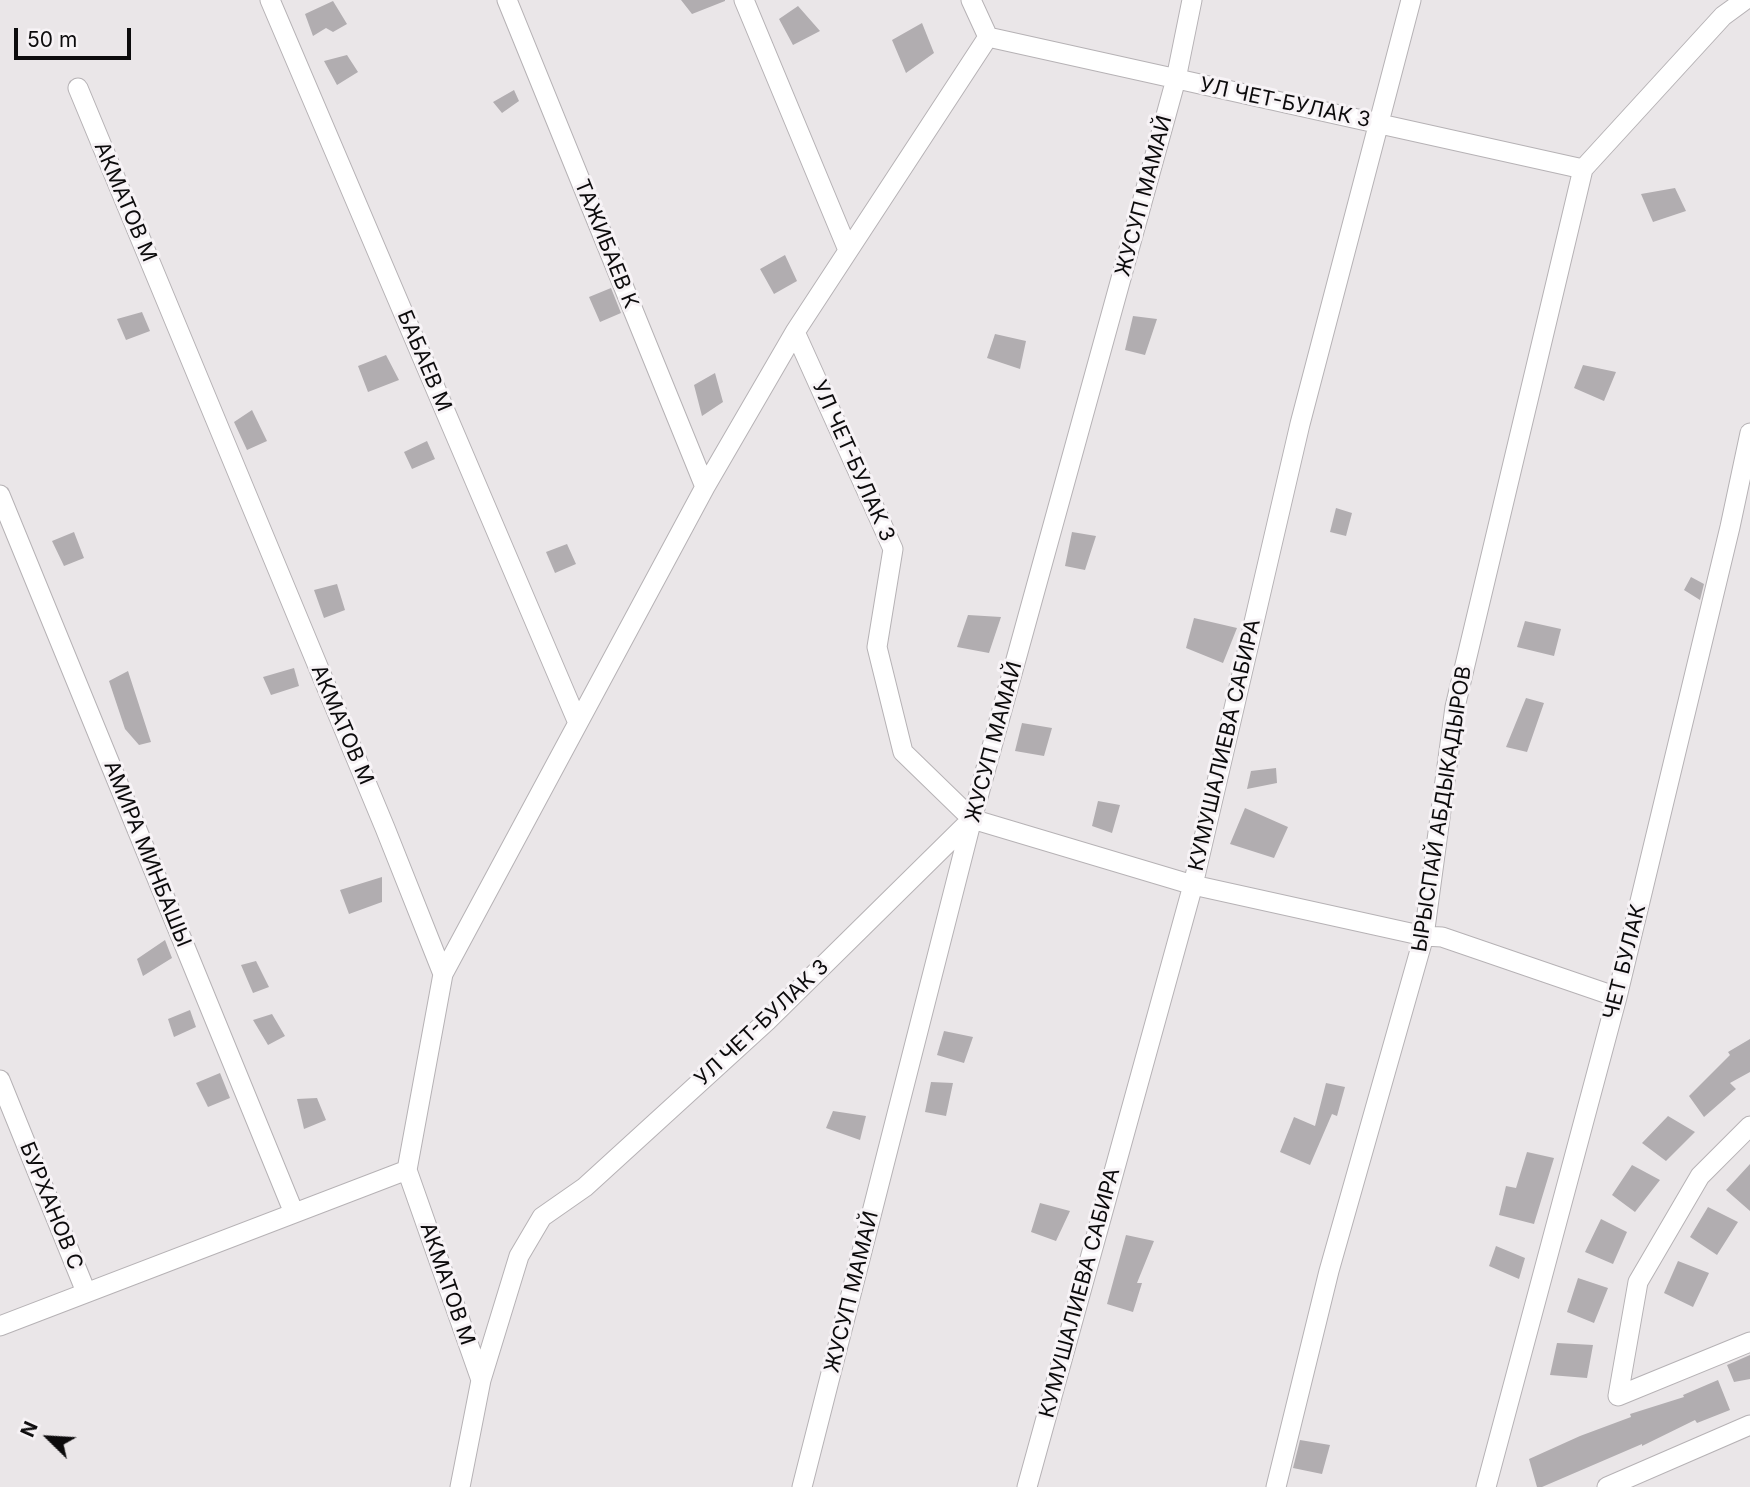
<!DOCTYPE html>
<meta charset="utf-8">
<style>
body{margin:0}
#map{position:relative;width:1750px;height:1487px;overflow:hidden;background:#eae6e8;font-family:Inter,sans-serif}
canvas{display:block}
.north{position:absolute;left:14px;top:1403px;width:70px;height:70px;-webkit-text-stroke:5px #f7f3f6;paint-order:stroke;rotate:294deg;font-size:19px;font-weight:700;line-height:28px;text-align:center;color:#0c0b0c}
.north::after{content:'';display:block;margin:auto;width:24px;height:32px;background:#0c0b0c;clip-path:polygon(50% 0,100% 100%,50% 72%,0 100%)}
.scale{position:absolute;left:14px;top:28px;width:117px;height:32px;box-sizing:border-box;border:4px solid #0c0b0c;border-top:0;padding-left:9px;font-size:21px;line-height:24px;white-space:nowrap;color:#0c0b0c;-webkit-text-stroke:5px #f7f3f6;paint-order:stroke}
</style>
<div id="map">
<canvas width="1750" height="1487"></canvas>
<div class="north">N</div>
<div class="scale">50 m</div>
</div>
<script>
const ctx = document.querySelector('canvas').getContext('2d');
ctx.lineJoin = 'round';
function fillPath(path, color) { ctx.fillStyle = color; ctx.fill(path, 'evenodd'); }
function stroke(path, color, width, dash) { ctx.strokeStyle = color; ctx.lineWidth = width; ctx.lineCap = dash ? 'butt' : 'round'; ctx.setLineDash(dash || []); ctx.stroke(path); }
function label(font, color, halo, rows, align = 'center') {
  ctx.font = font + ' Inter,sans-serif'; ctx.lineWidth = 6; ctx.setLineDash([]); ctx.textBaseline = 'middle'; ctx.strokeStyle = halo; ctx.fillStyle = color; for (const [text, x, y, turn = 0] of rows) {
    ctx.save(); ctx.translate(x, y); ctx.rotate((+turn || 0) * Math.PI / 180); ctx.textAlign = isNaN(turn) ? turn : align; if (halo) ctx.strokeText(text, 0, 0); ctx.fillText(text, 0, 0); ctx.restore();
  }
}
const building = new Path2D(`
 M681 0H725V1L692 14Z
 M333 1 347 24 333 32 326 28 313 36 305 14Z
 M798 6 820 31 793 45 779 19Z
 M922 23 934 53 906 73 892 40Z
 M347 55 358 72 337 85 324 61Z
 M514 90 519 101 502 113 493 102Z
 M1675 188 1686 211 1653 222 1641 194Z
 M785 255 797 281 774 294 760 269Z
 M611 288 621 313 600 322 589 297Z
 M142 312 150 331 126 340 117 319Z
 M1133 316 1157 319 1145 355 1125 350Z
 M995 334 1026 341 1020 369 987 358Z
 M386 355 399 380 368 392 358 366Z
 M1583 365 1616 372 1604 401 1574 388Z
 M715 373 723 402 702 416 694 385Z
 M252 410 267 441 247 450 234 422Z
 M427 441 435 459 412 469 404 452Z
 M1336 508 1352 513 1346 536 1330 532Z
 M74 532 84 558 64 566 52 541Z
 M1072 532 1096 536 1085 570 1065 566Z
 M567 544 576 564 555 573 546 552Z
 M1691 577 1704 584 1700 600 1684 590Z
 M337 584 345 610 324 618 314 590Z
 M968 615 1001 617 989 653 957 647Z
 M1194 618 1237 628 1223 663 1186 648Z
 M1525 621 1561 629 1554 656 1517 647Z
 M294 668 299 686 271 695 263 677Z
 M128 671 151 742 139 745 125 729 109 681Z
 M1526 698 1544 703 1527 752 1506 747Z
 M1022 723 1052 728 1044 756 1015 751Z
 M1276 768 1277 783 1247 789 1251 771Z
 M1098 801 1120 805 1112 833 1092 826Z
 M1245 808 1288 827 1274 858 1230 844Z
 M382 877V902L349 914 340 890Z
 M165 940 172 958 143 976 137 959Z
 M256 961 269 987 253 993 241 965Z
 M190 1010 196 1027 174 1037 168 1019Z
 M272 1014 285 1036 268 1045 253 1020Z
 M944 1031 973 1037 964 1063 937 1055Z
 M1750 1039V1072L1730 1083 1736 1089 1704 1117 1689 1096 1730 1055 1728 1052Z
 M220 1073 230 1098 208 1107 196 1083Z
 M931 1082 953 1083 946 1116 925 1112Z
 M1326 1083 1345 1087 1337 1116 1332 1114 1310 1165 1280 1152 1294 1117 1315 1126Z
 M317 1098 326 1120 304 1129 297 1099Z
 M833 1111 866 1116 860 1140 826 1128Z
 M1668 1116 1695 1132 1666 1161 1642 1143Z
 M1527 1152 1554 1158 1534 1224 1499 1215 1506 1186 1516 1188Z
 M1750 1164V1211L1726 1190Z
 M1632 1165 1660 1180 1635 1212 1612 1195Z
 M1040 1203 1070 1211 1056 1241 1031 1232Z
 M1708 1207 1738 1222 1717 1255 1690 1237Z
 M1601 1219 1627 1232 1613 1264 1585 1252Z
 M1126 1235 1154 1241 1137 1283H1142L1133 1312 1107 1304Z
 M1496 1246 1525 1258 1519 1279 1489 1266Z
 M1678 1261 1709 1273 1693 1307 1664 1293Z
 M1578 1278 1608 1288 1594 1323 1567 1312Z
 M1557 1343 1593 1345 1587 1378 1550 1375Z
 M1750 1355V1379L1734 1382 1727 1365Z
 M1718 1380 1730 1410 1697 1423 1695 1420 1642 1446V1444L1542 1487H1537L1529 1459 1580 1436 1631 1417 1630 1414 1684 1397 1683 1395Z
 M1300 1440 1330 1445 1322 1474 1293 1468Z`);
const minor = new Path2D(`
 M270 0 578 723
 M507 0 705 487
 M744 0 848 250
 M971 0 988 37
 M78 88 385 828 443 974 407 1170 481 1380
 M0 495 294 1213
 M972 819 1193 885 1424 936 1442 937 1617 997
 M443 974 705 487 795 332
 M0 1080 86 1292
 M1750 1126 1700 1176 1638 1282 1618 1396 1750 1342
 M0 1326 407 1170
 M460 1487 481 1380 519 1256 542 1217 585 1187 767 1021 972 819 903 752 877 647 893 549 795 332 988 37 1583 169
 M802 1487 972 819 1176 79 1192 0
 M1027 1487 1193 885 1300 424 1411 0
 M1276 1487 1329 1271 1424 936 1455 707 1583 169 1723 16 1745 0
 M1486 1487 1617 997 1730 527 1750 433
 M1607 1487 1750 1425`);
const streetNames = [
 ["УЛ ЧЕТ-БУЛАК 3",1285,103,12],
 ["ЖУСУП МАМАЙ",1144,196,-75],
 ["АКМАТОВ М",125,202,67],
 ["ТАЖИБАЕВ К",606,244,68],
 ["БАБАЕВ М",424,361,67],
 ["УЛ ЧЕТ-БУЛАК 3",853,461,66],
 ["АКМАТОВ М",342,725,67],
 ["ЖУСУП МАМАЙ",994,742,-75],
 ["КУМУШАЛИЕВА САБИРА",1225,745,-77],
 ["ЫРЫСПАЙ АБДЫКАДЫРОВ",1442,809,-81],
 ["АМИРА МИНБАШЫ",147,854,68],
 ["ЧЕТ БУЛАК",1625,962,-76],
 ["УЛ ЧЕТ-БУЛАК 3",762,1023,-43],
 ["БУРХАНОВ С",51,1206,68],
 ["АКМАТОВ М",447,1284,71],
 ["ЖУСУП МАМАЙ",852,1292,-76],
 ["КУМУШАЛИЕВА САБИРА",1080,1293,-75]
];
fillPath(building, '#b1adb0');
stroke(minor, '#b6b2b5', 21);
stroke(minor, '#fff', 19);
label('21px', '#0c0b0c', '#f7f3f6', streetNames);
</script>
